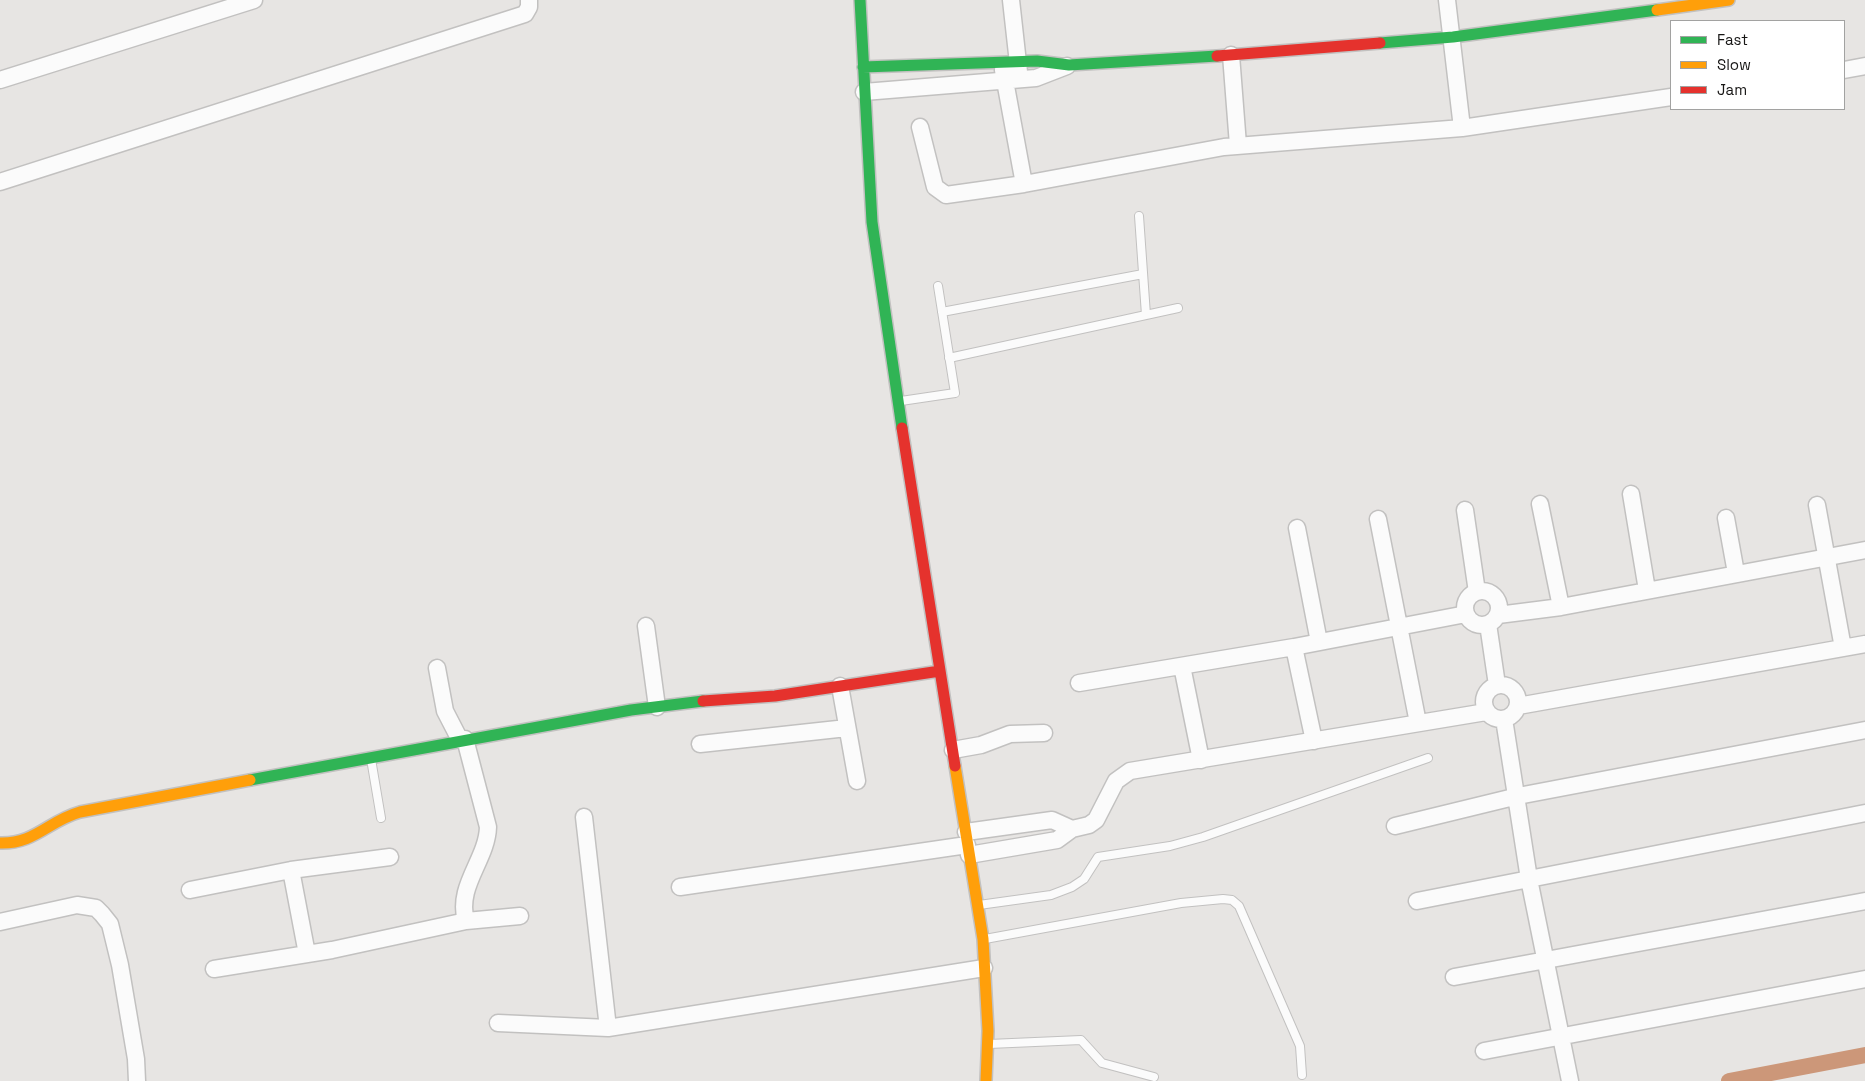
<!DOCTYPE html>
<style>
body{margin:0}
#map{position:relative;width:1865px;height:1081px;overflow:hidden;background:#e7e5e3;font-family:"Space Grotesk",sans-serif}
canvas{display:block}
.legend{position:absolute;left:1670px;top:20px;width:175px;height:90px;box-sizing:border-box;background:#fff;border:1px solid #a2a2a1;margin:0;padding:6px 9px;list-style:none;font-size:15px;color:#171615}
.legend li{display:flex;align-items:center;gap:10px;height:25px}
.legend b{width:25px;border:1px solid #a2a2a1}
</style>
<div id="map">
<canvas width="1865" height="1081"></canvas>
<ul class="legend">
<li><b style="height:6px;background:#30b455"></b>Fast</li>
<li><b style="height:6px;background:#ff9f0a"></b>Slow</li>
<li><b style="height:6px;background:#e5322d"></b>Jam</li>
</ul>
</div>
<script>
const ctx = document.querySelector('canvas').getContext('2d');
ctx.lineJoin = 'round';
function stroke(path, color, width, dash) { ctx.strokeStyle = color; ctx.lineWidth = width; ctx.lineCap = dash ? 'butt' : 'round'; ctx.setLineDash(dash || []); ctx.stroke(path); }
const canal = new Path2D(`
 M1729 1081 1865 1055`);
const lane = new Path2D(`
 M1139 216 1146 315
 M942 312 1143 274
 M949 358 1178 308
 M901 401 955 393 938 286
 M371 759 381 818
 M979 905 1051 895 1072 887 1084 879 1098 857 1170 846 1203 837 1428 758
 M985 939 1181 903 1223 899 1232 900 1239 906 1300 1046 1302 1075
 M989 1044 1081 1040 1102 1063 1154 1077`);
const street = new Path2D(`
 M1011 0 1019 72
 M1447 0 1462 128
 M1231 55 1238 145
 M1003 70 1024 184
 M1844 70 1865 66
 M0 80 254 0
 M864 92 1036 78 1067 66
 M920 127 935 187 946 195 1024 184 1224 147 1462 128 1671 97
 M0 182 525 14 529 7V0
 M1631 494 1647 590
 M1540 504 1561 607
 M1817 505 1843 648
 M1465 510 1477 592
 M1726 518 1736 573
 M1378 519 1418 723
 M1297 528 1319 642
 M1465 608a17 17 0 1 1 34 0a17 17 0 1 1-34 0Z
 M1498 615 1561 607 1865 550
 M1488 624 1497 685
 M646 626 657 707
 M1294 647 1314 741
 M1182 666 1201 760
 M437 668 445 711 460 740
 M1079 683 1294 647 1466 614
 M1484 702a17 17 0 1 1 34 0a17 17 0 1 1-34 0Z
 M840 686 857 781
 M1518 706 1865 644
 M1504 719 1529 879 1570 1081
 M700 744 847 728
 M953 750 981 745 1010 734 1044 733
 M584 817 608 1028
 M1395 826 1518 796 1865 730
 M966 832 1052 820 1072 829
 M969 855 1057 840 1072 829 1089 825 1096 820 1116 781 1130 771 1486 712
 M291 870 390 857
 M680 887 967 845
 M190 890 291 870 307 954
 M1417 901 1865 813
 M466 921 520 916
 M0 922 77 905 96 908 102 914 110 924 120 965 136 1059 137 1081
 M214 969 332 950 466 921C456 886 487 860 488 827L465 739
 M1454 977 1865 901
 M498 1023 608 1028 984 968
 M1484 1051 1865 979`);
const fast = new Path2D(`
 M860 0 872 222 902 428
 M1380 43 1453 37 1657 10
 M863 67 1037 61 1069 65 1217 56
 M250 780 631 710 703 701`);
const slow = new Path2D(`
 M1657 10 1729 0
 M955 766 983 939 988 1031 986 1081
 M0 843C35 844 48 821 80 812L250 780`);
const jam = new Path2D(`
 M1217 56 1380 43
 M902 428 955 766
 M703 701 775 696 940 671`);
stroke(canal, '#cc9779', 16);
stroke(lane, '#c2c1c0', 10);
stroke(street, '#c2c1c0', 19);
stroke(fast, '#c2c1c0', 14);
stroke(slow, '#c2c1c0', 14);
stroke(jam, '#c2c1c0', 14);
stroke(lane, '#fbfbfb', 8);
stroke(street, '#fbfbfb', 16);
stroke(fast, '#30b455', 11);
stroke(slow, '#ff9f0a', 11);
stroke(jam, '#e5322d', 11);
</script>
